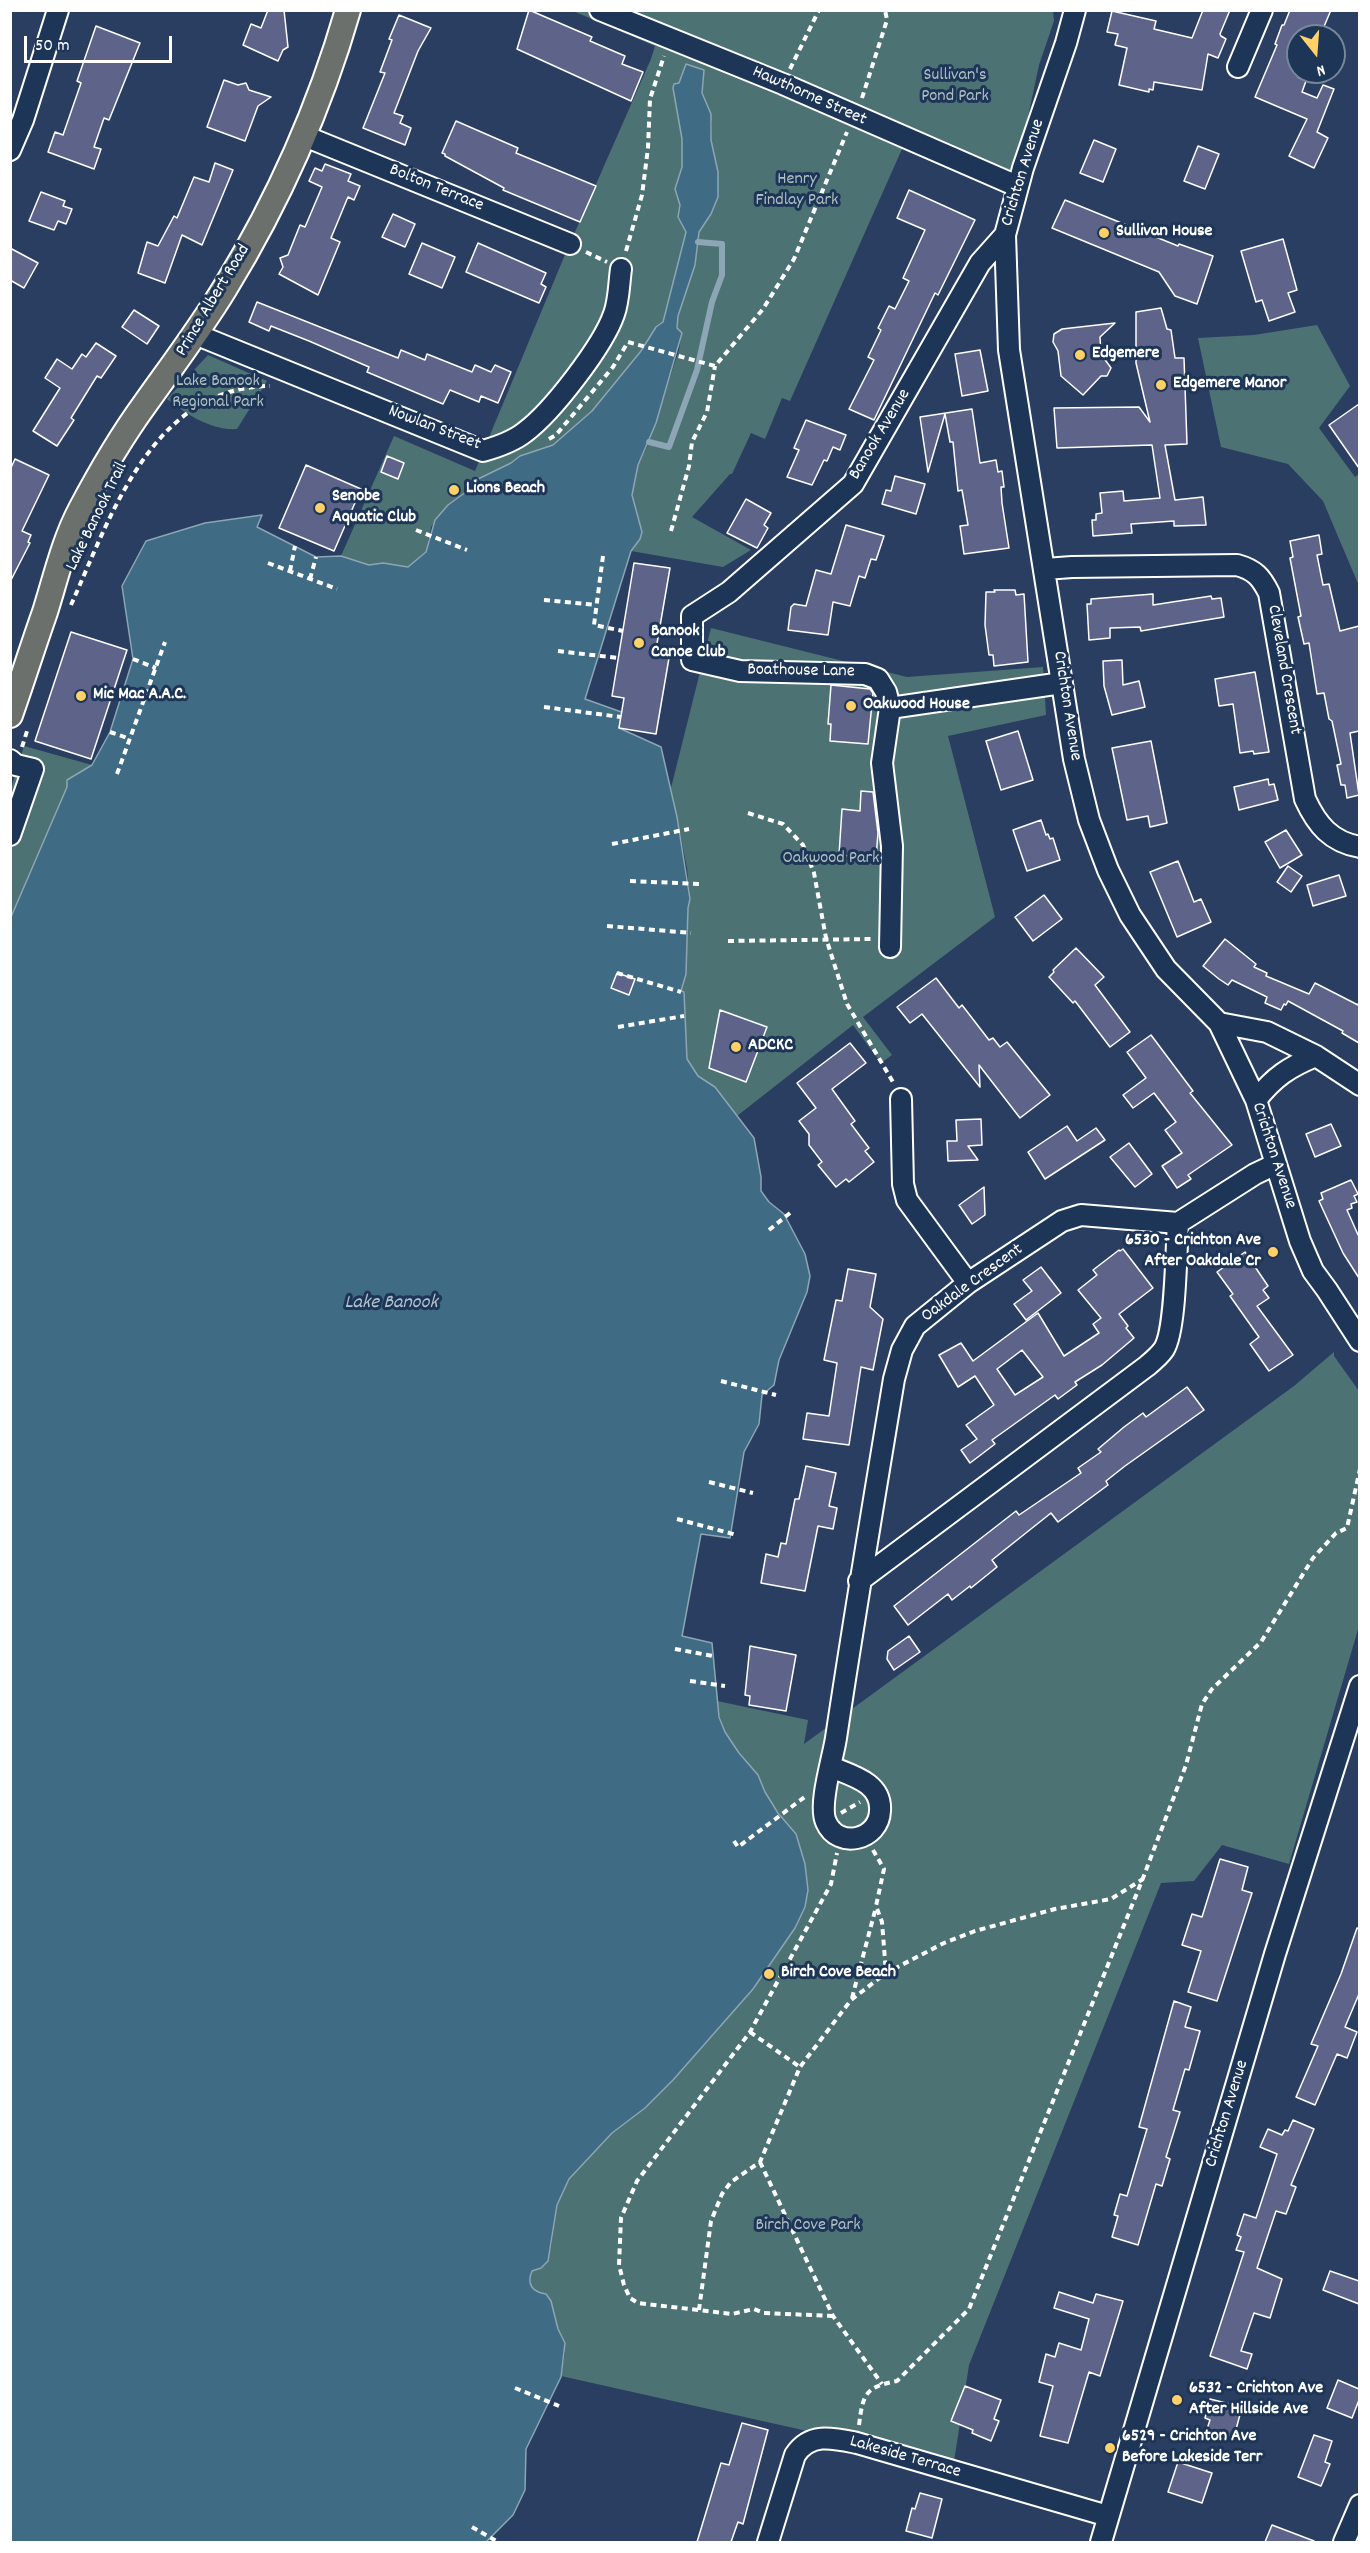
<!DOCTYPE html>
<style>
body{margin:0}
#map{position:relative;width:1370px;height:2553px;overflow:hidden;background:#2a3e61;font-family:Dekko,sans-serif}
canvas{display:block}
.frame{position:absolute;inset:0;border:12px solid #fff;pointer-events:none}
.north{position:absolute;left:1286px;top:24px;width:60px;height:60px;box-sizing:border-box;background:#1d3557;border:2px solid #77869a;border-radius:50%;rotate:163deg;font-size:16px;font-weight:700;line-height:24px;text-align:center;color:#fff}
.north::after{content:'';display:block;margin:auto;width:21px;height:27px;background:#ffd166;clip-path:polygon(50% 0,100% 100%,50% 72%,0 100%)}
.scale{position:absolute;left:24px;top:36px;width:148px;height:27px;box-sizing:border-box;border:3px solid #fff;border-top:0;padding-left:8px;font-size:18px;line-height:21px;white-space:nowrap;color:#fff;-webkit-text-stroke:4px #1d3557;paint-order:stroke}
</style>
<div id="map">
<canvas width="1370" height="2553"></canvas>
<div class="frame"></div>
<div class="north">N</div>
<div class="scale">50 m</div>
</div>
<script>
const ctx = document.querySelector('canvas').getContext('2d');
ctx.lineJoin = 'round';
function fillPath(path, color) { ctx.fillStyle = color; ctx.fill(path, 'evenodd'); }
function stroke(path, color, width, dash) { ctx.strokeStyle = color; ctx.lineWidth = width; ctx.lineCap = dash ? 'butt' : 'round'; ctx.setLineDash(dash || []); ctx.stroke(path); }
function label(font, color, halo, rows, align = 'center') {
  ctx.font = font + ' Dekko,sans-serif'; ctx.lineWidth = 6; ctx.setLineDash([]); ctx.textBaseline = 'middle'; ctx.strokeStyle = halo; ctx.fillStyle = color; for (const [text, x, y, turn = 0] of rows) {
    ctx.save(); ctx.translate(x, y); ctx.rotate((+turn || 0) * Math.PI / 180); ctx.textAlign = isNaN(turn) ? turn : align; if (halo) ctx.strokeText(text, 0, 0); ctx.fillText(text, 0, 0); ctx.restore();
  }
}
const green = new Path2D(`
 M573 11H1053L1054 21 1039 65 1011 196 902 149 790 401 782 398 765 439 751 433 732 474H730L692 517 751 550 723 567 631 551 640 539 642 532 632 495 638 465 647 447 679 350 681 337 677 328 678 316 695 265 699 232 711 214 718 197V172L711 140 712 123 702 93 704 71 687 64 679 83 673 88 682 138V167L675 189 680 205 678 217 686 232 663 322 656 327 641 351 592 411 568 434 549 447 520 456 511 463 471 485 466 492 448 505 431 527 426 552 410 566 397 567 383 563 369 565 341 556 394 436 475 471 564 257 651 59 655 46Z
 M1317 325 1350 386 1319 428 1355 477 1359 474V586L1323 501 1288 464 1221 447 1198 338 1254 335Z
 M208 355 267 381 237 429C212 431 186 414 167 399Z
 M711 628 907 677 1043 667 1046 715 948 736 995 917 863 1017 892 1055 881 1063 853 1025 737 1116 715 1087 698 1076 687 1059 684 992H681L686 970 688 908 690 899 687 868 671 788Z
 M24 746 92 765 67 780V787L11 917V788Z
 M1334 1352V1356L1359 1391V1626L1289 1864 1222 1845 1194 1881 1161 1883 969 2365 953 2468 816 2433 561 2376 565 2353 563 2338 558 2329 551 2301 546 2294C533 2292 526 2285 532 2271L545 2265 551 2248 557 2205 569 2179 612 2133 645 2108 673 2080 753 1989 795 1928 805 1907 808 1890 805 1864 796 1834 783 1819 765 1792 758 1775 744 1761 725 1732 717 1709V1701L808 1720 804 1744 1294 1386Z`);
const water = new Path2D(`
 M686 64 704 70 702 93 711 114V140L718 172V197L711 214 699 232 695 265 678 316 677 328 682 333 656 423 638 465 632 495 642 532 640 539 631 551 585 699 627 714 621 717 619 728 661 747 677 817 690 899 688 908 686 974 681 991 684 992 687 1059 698 1076 715 1087 754 1138 761 1177V1191L769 1202 784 1214 805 1254 810 1276 807 1292 779 1360 774 1385 762 1395 759 1424 744 1452 730 1538 701 1534 682 1636 712 1643 719 1717 725 1732 739 1753 758 1775 765 1792 778 1813 796 1834 805 1864 808 1890 805 1907 795 1928 753 1989 673 2080 645 2108 612 2133 569 2179 557 2205 548 2261 541 2268 532 2271C526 2285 533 2292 546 2294L551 2301 558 2329 565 2343 561 2377 526 2449 525 2490 513 2515 486 2542H11V917L67 787V780L92 765 110 732 133 659 122 586 146 541 205 523 262 515 257 527 316 557 341 556 369 565 383 563 408 567 426 552 435 520 448 505 466 492 476 480 511 463 520 456 553 445 592 411 641 351 656 327 663 322 686 232 678 217 680 205 675 189 682 167V139L673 88 674 84 679 83Z`);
const stream = new Path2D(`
 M649 442 669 447 697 370 712 302 722 275V244L698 242`);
const building = new Path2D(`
 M268 10H284L288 47 283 50 278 61 243 45 251 24 261 28Z
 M529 10 592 37 590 41 625 56 622 64 643 72 631 101 517 49Z
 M1203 10H1230L1220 34 1221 36 1226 39 1218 58 1208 54 1202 90 1154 82 1153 90 1149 89V92L1119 85 1127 48 1115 45 1118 34 1107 32 1112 11 1156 21 1154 29 1192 38Z
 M1290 10H1331L1320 36H1298V77L1306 81 1302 92 1317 98 1323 85 1334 89 1317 132 1328 138 1314 168 1289 156 1307 119 1255 97 1277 45 1275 44 1282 25H1284Z
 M399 15 431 28 418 51 394 113 403 116 400 123 411 128 405 145 363 128 385 73 380 72 392 40 389 39Z
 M96 26 140 43 109 120 104 118 94 147 101 149 94 169 48 152 55 132 63 135 81 83 77 81Z
 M224 80 238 85 246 83 249 90 271 97 258 106 245 141 207 127Z
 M456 121 518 148 516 153 596 186 580 222 503 190 504 188 445 156V154L442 153Z
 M1094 140 1116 149 1103 182 1080 173Z
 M1198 146 1219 154 1205 189 1184 181Z
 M215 163 233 170 202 245 182 235 165 283 138 273 147 242 158 246 174 216 177 218 194 177 209 182Z
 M325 164 351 174 348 181 360 186 354 200 348 197 331 238 340 242 318 295 279 274 283 267 280 258 288 255 300 225 305 227 322 187 309 181 315 168 322 171Z
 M909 190 975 220 938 295 935 293 874 420 849 409 874 360 868 357 881 330 878 328 889 306 895 309 909 281 903 278 925 230 897 218Z
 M41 192 65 201 63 206 72 209 66 224 58 221 54 230 29 221Z
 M1065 200 1178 246 1179 244 1213 256 1197 304 1175 296 1159 272 1052 228Z
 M393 214 415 224 405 247 382 237Z
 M1283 239 1297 290 1288 293 1295 312 1269 321 1262 300 1256 302 1241 251Z
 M422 243 455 257 442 288 409 274Z
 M478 243 546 273 541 284 546 287 539 303 466 272Z
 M10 248 38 263 24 288 10 280Z
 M257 302 398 358 401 350 425 360 427 354 472 372 475 365 491 372 495 365 511 372 498 403 481 396 479 402 450 390 443 404 367 372 369 367 309 341 271 326 269 331 249 322Z
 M1161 308 1167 329 1171 330 1175 358H1184L1187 444 1165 445 1175 500 1203 497 1206 525 1174 526V521L1131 524 1132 533 1093 536 1092 520H1096V514L1102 513 1100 493 1123 491 1124 501 1160 498 1152 445 1057 448 1054 408 1139 407 1150 422 1136 363V312Z
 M134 310 159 326 147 344 122 327Z
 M1115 323 1100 337 1101 354 1111 368 1107 376H1101L1083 395 1061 376 1058 351 1053 342 1054 334 1062 329Z
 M96 343 116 356 101 378 97 376 71 418 74 420 57 446 33 431 60 388 45 378 57 359 72 369 82 354 86 357Z
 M980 350 988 391 962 396 955 354Z
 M1359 404V468L1329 425Z
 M972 409 980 463 996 460 998 472 1002 471 1004 487H1001L1002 503 1009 548 964 554 960 526 968 525 962 490 958 491 953 442H950L945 414 928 472 920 417Z
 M806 420 846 435 840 450 833 447 827 461 824 460 812 485 787 477 799 450 794 448Z
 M387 456 404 463 398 479 381 472Z
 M15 459 49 475 22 531 31 535 28 542 30 543 10 582V470Z
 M306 465 361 489 334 551 279 528Z
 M895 476 925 484 916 514 882 504 886 490 891 491Z
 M746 499 771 513 764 525 768 528 757 548 727 533Z
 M846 525 884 536 876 560 871 559 865 578 859 576 850 606 833 602 828 635 788 630 791 607 794 604 806 606 816 570 831 574Z
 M1319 535 1322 554 1317 555 1323 585 1329 584 1340 631 1359 626V731L1350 733 1359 795 1347 798 1345 785H1341L1337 765 1341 764 1332 721 1329 719 1324 693 1317 694 1309 643 1304 644 1298 617 1301 616 1290 558 1293 557 1290 541Z
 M634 563 670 568 655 655 669 658 656 734 619 728 624 698 612 696Z
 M994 590H1015L1016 595 1024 594 1028 662 994 666 993 655H989L985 625 986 592H995Z
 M1153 594V605L1211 596 1212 599 1221 598 1224 617 1141 631 1140 627 1110 628V638L1089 640 1087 604H1091V599Z
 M71 632 127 650 91 759 35 741Z
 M1122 660 1123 685 1139 681 1145 707 1112 715 1104 686 1103 661Z
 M1255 672 1269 752 1254 754 1253 751 1240 753 1233 704 1219 706 1215 679Z
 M831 685 870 689 873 693 868 744 830 741 831 724H828Z
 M1018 731 1033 780 1001 790 986 741Z
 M1151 741 1167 823 1150 827 1148 816 1127 820 1112 748Z
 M1268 779 1269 785 1274 784 1278 800 1239 810 1234 787Z
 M861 791 873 792 878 833 876 858 839 855 842 809 860 811Z
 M1041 820 1046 835 1048 834 1050 839 1053 838 1060 860 1027 871 1013 830Z
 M1286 830 1302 855 1280 868 1265 842Z
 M1178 861 1194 902 1201 899 1211 922 1177 937 1150 872Z
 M1288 866 1302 876 1291 892 1277 882Z
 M1339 875 1346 896 1313 906 1307 885Z
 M1044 895 1062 919 1033 941 1015 917Z
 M1225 939 1256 964 1254 967 1267 973 1266 976 1309 994 1315 983 1358 1005 1359 1002V1043L1342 1033 1343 1031 1288 1001 1286 1005 1284 1004 1281 1010 1265 1003 1267 997 1232 980 1228 985 1219 979 1203 966Z
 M1076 948 1104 977 1095 985 1130 1032 1110 1047 1075 1001 1073 1003 1049 977 1054 972 1053 970Z
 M617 973 635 979 629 995 611 988Z
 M936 978 959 1008 962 1005 989 1040 993 1038 1000 1047 1007 1042 1050 1095 1020 1118 979 1065 980 1087 922 1014 910 1023 897 1007Z
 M720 1010 767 1027 746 1082 709 1068Z
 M1151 1035 1193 1091 1190 1093 1232 1145 1188 1175 1191 1179 1177 1188 1162 1166 1182 1153 1165 1130 1176 1122 1154 1093 1133 1108 1123 1095 1146 1078 1127 1052Z
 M850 1043 866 1063 832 1089 855 1121 851 1124 869 1148 865 1151 874 1162 849 1182 846 1179 836 1187 818 1165 822 1162 809 1145V1134L799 1121 816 1108 797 1083Z
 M981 1119 982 1145 968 1146 978 1160 948 1161 947 1141H957L956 1120Z
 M1331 1124 1341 1146 1315 1157 1306 1134Z
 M1067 1126 1077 1141 1096 1128 1105 1140 1045 1179 1028 1152Z
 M1129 1143 1152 1174 1135 1187 1110 1157Z
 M1351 1180 1358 1194 1354 1196 1357 1202 1351 1204 1352 1208 1347 1210 1359 1237V1278L1343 1253 1319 1201 1323 1199 1321 1193Z
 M984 1187 985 1215 972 1224 959 1205Z
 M1123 1249 1153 1288 1119 1314 1128 1326 1126 1328 1134 1338 1102 1365 1075 1382 1077 1385 1058 1399 1055 1395 992 1440 995 1444 970 1463 961 1450 977 1439 966 1425 994 1405 975 1376 958 1387 939 1355 961 1343 973 1361 1038 1313 1064 1356 1099 1333 1093 1324 1101 1318 1078 1290 1097 1275 1093 1270 1119 1250 1120 1251ZM1022 1350 1043 1377 1015 1395 997 1369Z
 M1245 1252 1268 1286 1263 1290 1269 1298 1257 1306 1293 1355 1269 1371 1250 1344 1259 1337 1230 1296 1233 1294 1217 1272Z
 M1041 1267 1061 1293 1026 1320 1014 1304 1032 1291 1023 1280Z
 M848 1269 876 1274 870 1307 883 1319 873 1370 861 1367 849 1445 803 1439 807 1413 829 1416 837 1363 824 1360 836 1300 842 1301Z
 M1187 1387 1204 1410 1125 1466 1106 1481 1108 1485 1058 1522 1051 1513 992 1560 997 1567 971 1588 970 1586 952 1600 948 1594 908 1625 894 1606 1016 1511 1019 1515 1081 1473 1078 1468 1101 1452 1098 1449 1124 1427 1143 1413 1146 1417Z
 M806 1466 836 1473 829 1506 837 1508 833 1529 818 1526 805 1591 761 1583 766 1554 778 1557 781 1543 786 1544 795 1499H799Z
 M909 1636 920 1652 894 1670 887 1659 888 1651Z
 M750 1646 796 1655 786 1711 749 1705 750 1696 745 1695Z
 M1220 1859 1248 1867 1242 1890 1252 1893 1217 2001 1188 1992 1201 1951 1182 1945 1192 1914 1202 1917Z
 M1357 1928 1359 1929V1994L1345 2027 1357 2032 1347 2058 1337 2054 1315 2105 1296 2097 1318 2046 1311 2044 1341 1974Z
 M1174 2001 1191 2007 1185 2027 1200 2031 1189 2070 1185 2069 1173 2110 1180 2112 1166 2157 1170 2159 1162 2186 1156 2184 1138 2245 1112 2237 1118 2216 1114 2215 1120 2194 1127 2196 1147 2129 1139 2127Z
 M1293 2120 1314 2129 1291 2185 1296 2187 1286 2214 1276 2211 1257 2268 1282 2279 1270 2318 1254 2313 1241 2351 1252 2354 1247 2369 1210 2356 1244 2252 1236 2250 1241 2237 1237 2235 1244 2214 1256 2218 1277 2154 1260 2147 1268 2129 1282 2135 1285 2130 1288 2131Z
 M1330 2271 1359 2281V2304L1323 2290Z
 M1059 2292 1093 2303 1096 2294 1123 2301 1100 2376 1089 2372 1068 2443 1040 2436 1053 2386 1039 2382 1046 2354 1055 2357 1059 2343 1081 2350 1089 2319 1054 2308Z
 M1338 2380 1359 2389V2400L1352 2418 1327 2408Z
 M965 2386 1001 2400 994 2419 999 2421 991 2441 972 2433 973 2430 951 2421Z
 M1210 2399 1242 2407 1234 2437 1207 2429 1210 2420 1205 2418Z
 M742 2423 768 2430 743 2524 738 2522 731 2542H697L721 2463 729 2465Z
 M1314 2435 1332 2441 1325 2462 1330 2464 1321 2486 1298 2477Z
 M1178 2462 1212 2473 1202 2503 1168 2492Z
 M920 2493 942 2499 932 2538 906 2531 912 2508 915 2509Z
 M1272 2525 1314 2541V2542H1265Z`);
const path = new Path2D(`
 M790 69 819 10
 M862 98 887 20 885 10
 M626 251 642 195 648 148 650 99 664 56
 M586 252 607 262
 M549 439 556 435 613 367 628 342 715 366 763 309 794 259 847 132
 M416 530 467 550
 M671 531 689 466 692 442 707 412 715 366
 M603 556 594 625 623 631
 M268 563 337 589
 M290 571 295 546
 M310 579 316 557
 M544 600 596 605
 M71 605C111 516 152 387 270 386
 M558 651 618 658
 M133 659 156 668
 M544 707 621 717
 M110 732 130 739
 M22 747 28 728
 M117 774 165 642
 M748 813 783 824 803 845 814 873 826 938 847 1004 893 1082
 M612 844 689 829
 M630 881 701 884
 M607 926 691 933
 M728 941 871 939
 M617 973 681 992
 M618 1027 684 1016
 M769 1230 790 1213
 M721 1381 776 1395
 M709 1482 753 1493
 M677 1519 737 1535
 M675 1649 713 1656
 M690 1681 725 1686
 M841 1813 860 1802
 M734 1841 738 1847 806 1796
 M873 1850 884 1869 876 1906 882 1922 886 1973
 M852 1998 876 1907
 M750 2032 800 2067
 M760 2162 833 2316 882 2384
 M699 2310 711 2221 722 2194 731 2182 760 2162 800 2067 851 2000 886 1973 944 1943 975 1931 1055 1909 1111 1899 1143 1879
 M833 2316 764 2313 754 2309 732 2314 638 2303 630 2298 624 2285 619 2265 621 2218 637 2181 750 2032 831 1884 837 1853
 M515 2388 559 2406
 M859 2425C863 2394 865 2387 897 2381L969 2309 1143 1878 1186 1765 1202 1704 1212 1689 1261 1642 1313 1558 1336 1533 1347 1528 1360 1469
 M472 2527 498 2542`);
const minor = new Path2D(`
 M600 10 783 84 1017 186
 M1075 10 1066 43 1023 168 1005 235 1009 350 1074 759 1089 820 1108 870 1130 915 1166 969 1219 1023 1256 1100 1300 1241 1313 1271 1327 1290 1360 1341
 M1238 67 1262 10
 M302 135 570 244
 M10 150 23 120 58 10
 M195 334 483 451C497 447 514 441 525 432 552 412 603 346 614 314 619 301 619 283 621 269
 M1045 569 1072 567 1237 565C1255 570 1261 577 1269 593L1305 799C1317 825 1331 842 1360 847
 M890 708 1062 683
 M10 760 16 765 33 769 10 835
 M890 947 892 846 882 763 890 708 886 692 878 679 865 674 740 671 692 660V616L729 592 853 484 980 263 1005 235
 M1219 1023 1267 1032 1316 1056 1360 1085
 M901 1099 903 1184 907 1200 968 1283
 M1256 1100C1274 1077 1289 1067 1316 1056
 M859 1581 1147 1366C1153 1361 1160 1355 1164 1349 1176 1330 1176 1250 1178 1223
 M831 1767C853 1776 882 1783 880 1811 879 1840 838 1850 826 1822 818 1805 833 1758 836 1738 854 1618 874 1499 894 1379L902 1350 915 1326 968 1283 1062 1221 1081 1215 1178 1223 1255 1174 1276 1164
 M768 2542 795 2455C810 2432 833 2438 857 2443L1108 2516
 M1101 2542 1275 1954 1360 1686
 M1344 2542 1360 2505`);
const major = new Path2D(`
 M10 715C22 681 33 646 45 612 56 577 64 541 81 509 100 473 121 437 145 404 172 366 200 329 225 288 277 203 320 107 348 10`);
const markers = [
 [1104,233,6,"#ffd166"],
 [1080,355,6,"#ffd166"],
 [1161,385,6,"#ffd166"],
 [454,490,6,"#ffd166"],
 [320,508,6,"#ffd166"],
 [639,643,6,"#ffd166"],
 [81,696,6,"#ffd166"],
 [851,706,6,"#ffd166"],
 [736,1047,6,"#ffd166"],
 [1273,1252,6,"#ffd166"],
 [769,1974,6,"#ffd166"],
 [1177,2400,6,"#ffd166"],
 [1110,2448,6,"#ffd166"]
];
const parkNames = [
 ["Sullivan's",955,77],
 ["Pond Park",955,98],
 ["Henry",797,181],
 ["Findlay Park",797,202],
 ["Lake Banook",218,383],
 ["Regional Park",218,404],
 ["Oakwood Park",831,860],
 ["Birch Cove Park",808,2227]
];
const streetNames = [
 ["Hawthorne Street",809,97,24],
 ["Crichton Avenue",1024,173,-73],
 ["Bolton Terrace",436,189,22],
 ["Prince Albert Road",214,301,-59],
 ["Nowlan Street",434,429,21],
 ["Banook Avenue",881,435,-59],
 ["Lake Banook Trail",98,517,-64],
 ["Cleveland Crescent",1283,670,80],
 ["Boathouse Lane",801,672,1],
 ["Crichton Avenue",1066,706,81],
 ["Crichton Avenue",1273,1156,72],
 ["Oakdale Crescent",973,1284,-36],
 ["Crichton Avenue",1228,2114,-73],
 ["Lakeside Terrace",905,2458,16]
];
const poiNames = [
 ["Sullivan House",1116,233],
 ["Edgemere",1092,355],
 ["Edgemere Manor",1173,385],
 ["Lions Beach",466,490],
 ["Senobe",332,498],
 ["Aquatic Club",332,519],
 ["Banook",651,633],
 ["Canoe Club",651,654],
 ["Mic Mac A.A.C.",93,696],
 ["Oakwood House",863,706],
 ["ADCKC",748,1047],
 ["6530 - Crichton Ave",1261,1242,"right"],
 ["After Oakdale Cr",1261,1263,"right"],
 ["Birch Cove Beach",781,1974],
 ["6532 - Crichton Ave",1189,2390],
 ["After Hillside Ave",1189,2411],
 ["6529 - Crichton Ave",1122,2438],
 ["Before Lakeside Terr",1122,2459]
];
const waterNames = [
 ["Lake Banook",391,1304]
];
fillPath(green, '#4d7274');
fillPath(water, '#3f6b84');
stroke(water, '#8ca6b5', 1.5);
stroke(stream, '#8ca6b5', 6);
fillPath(building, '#5e6389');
stroke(building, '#fff', 1.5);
stroke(minor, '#fff', 24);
stroke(major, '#fff', 28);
stroke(path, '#fff', 4, [6, 4.5]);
stroke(minor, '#1d3557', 20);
stroke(major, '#6c706d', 24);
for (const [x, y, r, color] of markers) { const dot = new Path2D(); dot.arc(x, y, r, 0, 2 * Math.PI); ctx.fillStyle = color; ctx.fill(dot); stroke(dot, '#1d3557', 2); }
label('18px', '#afc0c0', '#1d3557', parkNames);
label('18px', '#fff', '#1d3557', streetNames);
label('bold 18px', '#fff', '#1d3557', poiNames, 'left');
label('italic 20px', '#b2c4ce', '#1d3557', waterNames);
</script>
